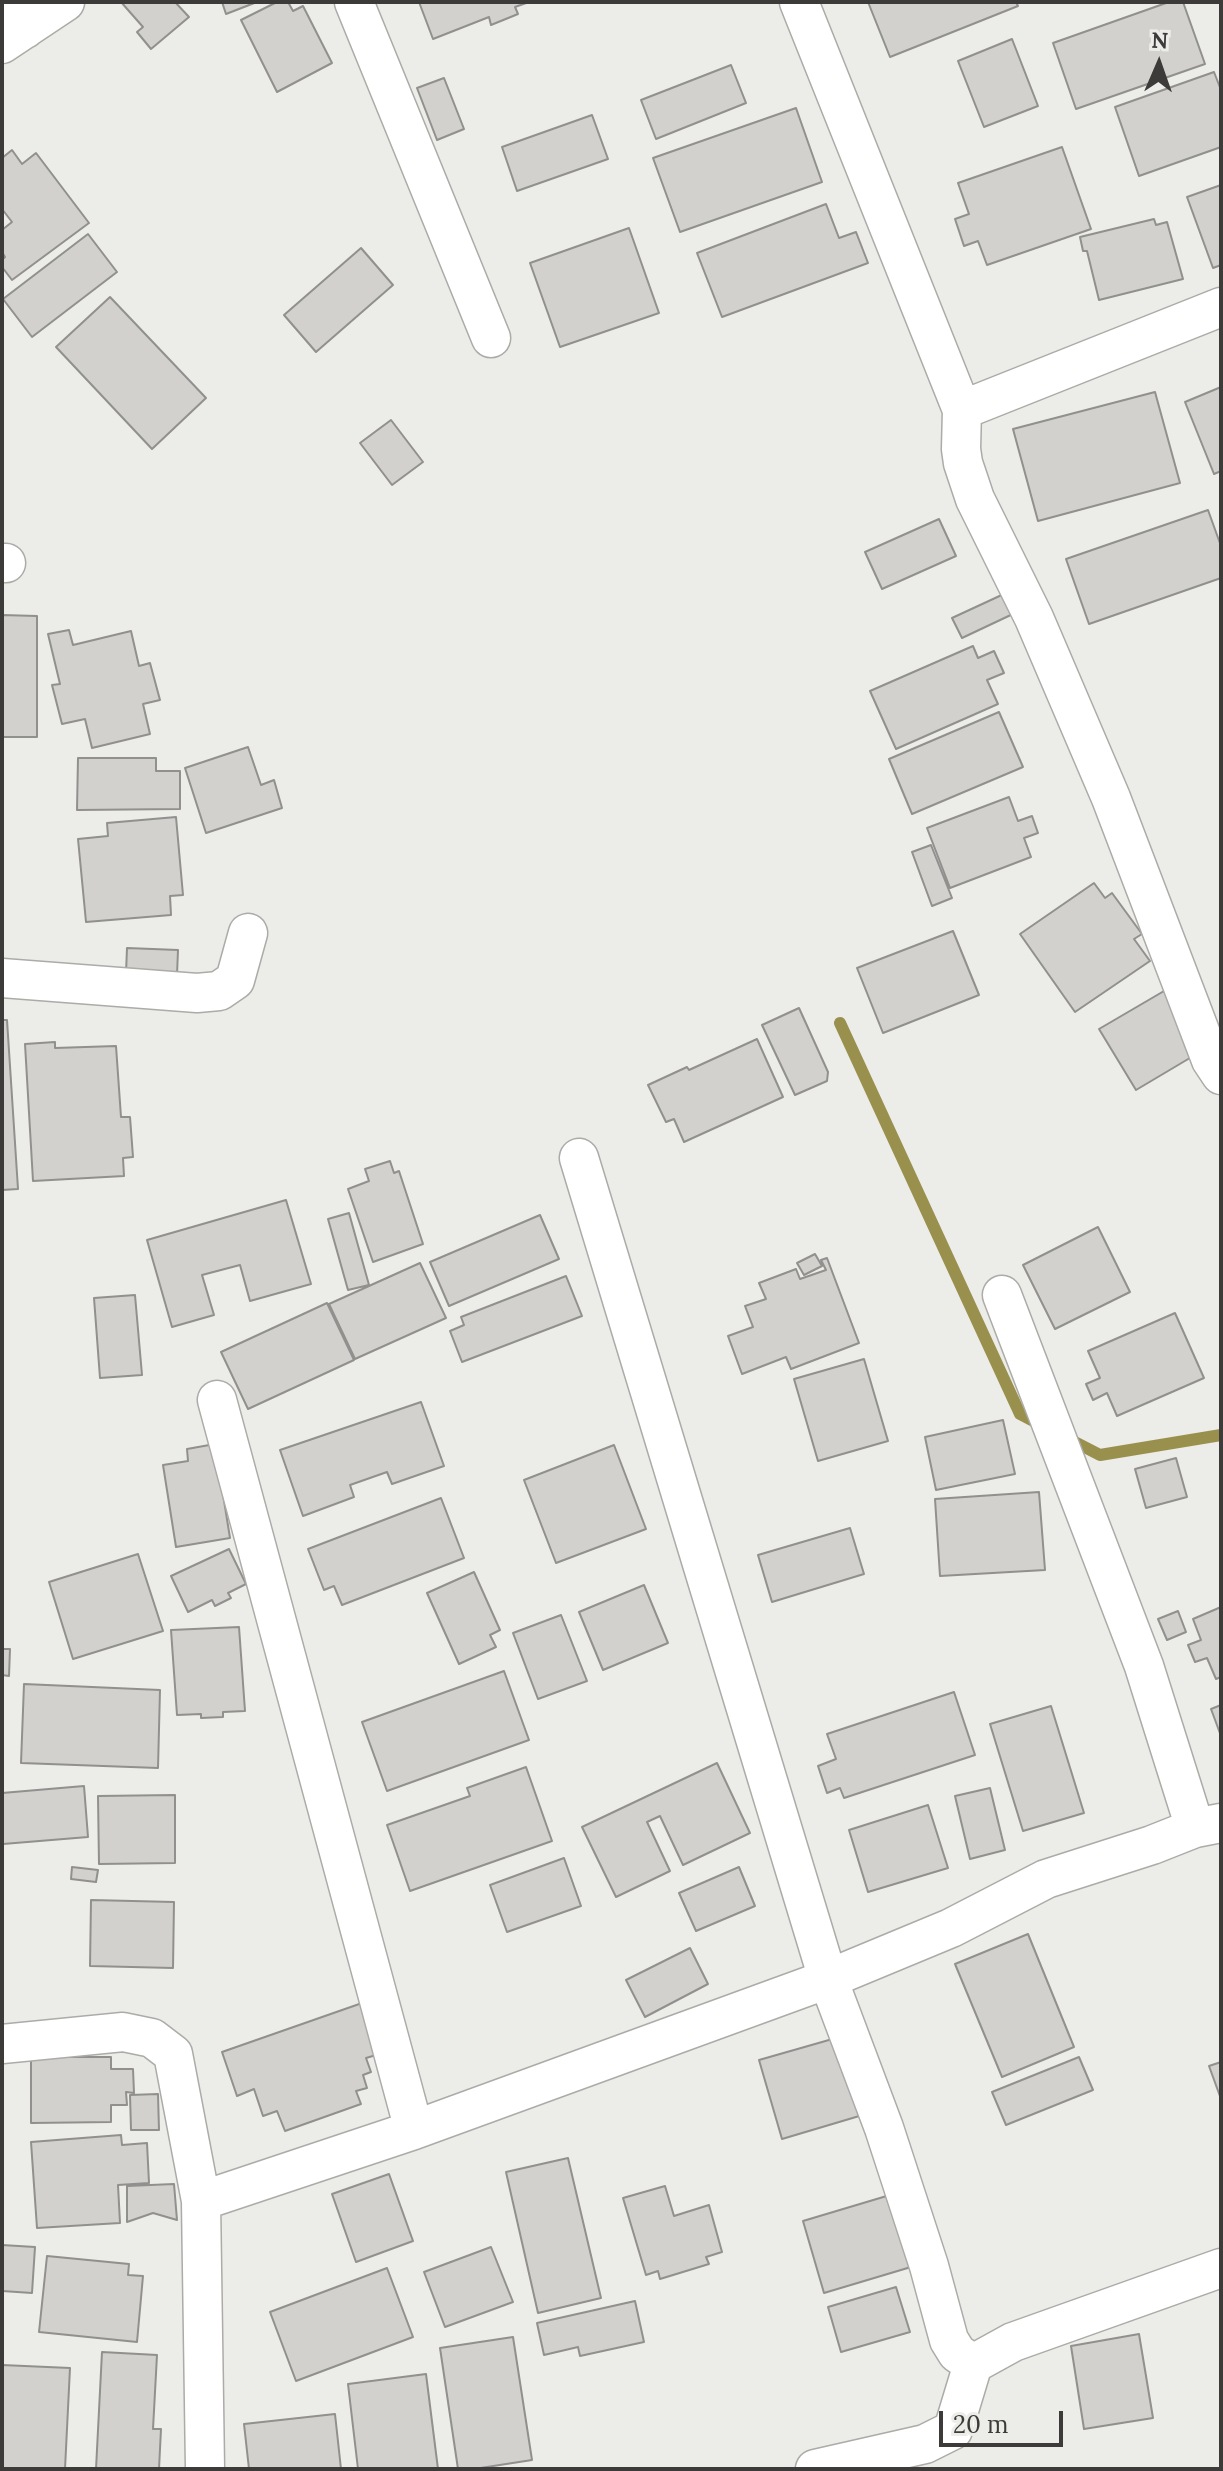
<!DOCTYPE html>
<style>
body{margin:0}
#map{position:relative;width:1223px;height:2471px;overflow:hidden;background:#ecece8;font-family:Lora,serif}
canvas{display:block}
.frame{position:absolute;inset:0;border:4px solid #3c3b3a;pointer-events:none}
.north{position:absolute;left:1119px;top:24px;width:80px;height:80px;-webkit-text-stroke:6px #ecece8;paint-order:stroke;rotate:2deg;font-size:22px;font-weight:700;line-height:32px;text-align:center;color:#3c3b3a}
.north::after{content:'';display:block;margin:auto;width:28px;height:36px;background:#3c3b3a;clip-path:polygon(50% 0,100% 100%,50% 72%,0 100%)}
.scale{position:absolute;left:939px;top:2411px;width:124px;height:36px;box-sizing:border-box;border:4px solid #3c3b3a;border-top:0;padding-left:10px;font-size:24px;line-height:28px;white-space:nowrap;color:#3c3b3a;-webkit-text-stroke:6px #ecece8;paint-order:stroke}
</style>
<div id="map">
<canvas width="1223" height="2471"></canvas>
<div class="frame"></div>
<div class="north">N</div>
<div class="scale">20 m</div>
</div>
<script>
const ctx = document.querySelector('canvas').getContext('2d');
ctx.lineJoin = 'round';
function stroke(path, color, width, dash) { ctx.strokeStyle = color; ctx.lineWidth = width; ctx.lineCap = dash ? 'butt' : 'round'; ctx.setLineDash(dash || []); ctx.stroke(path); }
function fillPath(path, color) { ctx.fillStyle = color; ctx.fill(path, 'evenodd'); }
const stream = new Path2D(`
 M840 1023 1020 1414 1043 1426
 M1067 1438 1100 1455 1221 1435`);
const building = new Path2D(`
 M121 2H175L189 17 151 49 137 32 143 27Z
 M222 2H257L226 14Z
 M277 2H288L293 11 303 6 332 63 277 92 241 20Z
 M419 2H529L515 7 518 14 491 25 489 17 433 39Z
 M868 2H1016L1018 6 890 57Z
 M1169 2H1183L1205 64 1076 109 1053 43Z
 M1012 39 1038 106 984 127 958 61Z
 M731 65 746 103 656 139 641 100Z
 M1214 72 1221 90V147L1139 176 1115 107Z
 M444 78 464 129 437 140 417 88Z
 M796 108 822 182 680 232 653 158Z
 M592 115 608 159 517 191 502 147Z
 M1062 147 1091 229 987 265 978 241 964 246 955 219 969 214 958 183Z
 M12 150 22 164 36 153 89 223 12 280 2 267V260L5 257 2 252V230L12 222 2 209V158Z
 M1221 185V265L1213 268 1187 197Z
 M826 204 839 238 856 232 868 263 722 317 697 253Z
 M1154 219 1156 225 1167 222 1183 279 1099 300 1087 251H1083L1080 237Z
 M629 228 659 313 560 347 530 263Z
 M88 234 117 272 32 337 3 299Z
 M361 248 393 285 316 352 284 315Z
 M110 297 206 398 152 449 56 347Z
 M1221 387V471L1214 474 1185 402Z
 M1155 392 1180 483 1038 521 1013 429Z
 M391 420 423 462 392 485 360 443Z
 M1208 510 1221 546V578L1089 624 1066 559Z
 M939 519 956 556 882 589 865 552Z
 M1006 593 1015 613 962 638 952 618Z
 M2 615 37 616V737H2Z
 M69 630 73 645 131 631 139 666 150 663 160 700 143 704 150 734 92 748 85 719 62 724 52 685 60 684 48 634Z
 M973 646 978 658 994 651 1004 673 987 680 998 704 896 749 870 691Z
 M999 712 1023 767 912 814 889 759Z
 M248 747 261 785 274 780 282 808 206 833 185 768Z
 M78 758H156V771H180V809L77 810Z
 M1009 797 1018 821 1032 816 1038 833 1024 838 1031 857 950 888 927 828Z
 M176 817 183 895 170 896 171 915 86 922 78 839 108 836 107 823Z
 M931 845 952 898 932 906 912 852Z
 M1094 883 1105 898 1112 893 1142 934 1134 939 1150 961 1075 1012 1020 934Z
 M953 931 979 995 883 1033 857 968Z
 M127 948 178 950 177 975 126 973Z
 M1164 991 1200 1052 1136 1090 1099 1029Z
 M799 1008 828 1072 827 1081 795 1095 762 1025Z
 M2 1020H7L18 1189 2 1190Z
 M757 1039 783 1097 684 1142 674 1119 666 1122 648 1085 687 1067 689 1070Z
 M55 1042V1048L116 1046 121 1117H130L133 1157 123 1158 124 1176 33 1181 25 1044Z
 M390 1161 394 1173 399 1171 423 1244 373 1262 348 1189 369 1181 365 1169Z
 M286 1200 311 1284 250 1301 240 1265 202 1275 214 1315 172 1327 147 1240Z
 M349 1213 369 1285 348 1290 328 1219Z
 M540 1215 559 1259 449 1306 430 1262Z
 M1098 1227 1130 1292 1055 1329 1023 1265Z
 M815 1254 822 1266 804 1275 797 1263Z
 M827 1258 859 1343 791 1369 786 1357 742 1374 728 1336 753 1327 745 1306 766 1299 759 1283 796 1269 800 1279 826 1270 821 1260Z
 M420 1263 446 1318 355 1359 329 1304Z
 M566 1276 582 1316 462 1362 450 1331 464 1325 461 1317Z
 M135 1295 142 1375 100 1378 94 1298Z
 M327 1303 354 1360 248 1409 221 1352Z
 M1175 1313 1204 1378 1117 1416 1107 1393 1093 1400 1086 1384 1100 1378 1088 1351Z
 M864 1359 888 1441 818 1461 794 1379Z
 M421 1402 444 1466 392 1484 387 1472 350 1485 354 1497 303 1516 280 1450Z
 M1003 1420 1015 1474 936 1490 925 1437Z
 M215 1444 230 1538 176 1547 163 1465 188 1461 187 1449Z
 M614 1445 646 1529 556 1563 524 1480Z
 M1176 1458 1187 1497 1146 1508 1135 1469Z
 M1039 1492 1045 1570 940 1576 935 1499Z
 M441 1498 464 1558 342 1605 334 1586 324 1590 308 1549Z
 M850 1528 864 1574 772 1602 758 1555Z
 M229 1549 246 1584 228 1593 231 1598 215 1606 212 1600 188 1612 171 1576Z
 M138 1554 163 1631 73 1659 49 1582Z
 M474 1572 500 1630 490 1635 496 1647 459 1664 427 1593Z
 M644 1585 668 1643 603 1670 579 1612Z
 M1221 1607V1677L1216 1679 1207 1658 1195 1662 1188 1645 1201 1640 1193 1619Z
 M1178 1611 1186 1632 1167 1640 1158 1619Z
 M561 1615 587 1681 538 1699 513 1633Z
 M239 1627 245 1711 223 1712V1717L201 1718V1714L177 1715 171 1630Z
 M2 1649H10L9 1676 2 1675Z
 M504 1671 529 1740 387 1791 362 1722Z
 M24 1684 160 1690 158 1768 21 1763Z
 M954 1692 975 1755 844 1798 840 1788 827 1793 818 1766 836 1759 827 1734Z
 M1221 1705V1736L1211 1709Z
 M1051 1706 1084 1813 1023 1831 990 1724Z
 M717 1763 750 1833 683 1865 660 1816 647 1822 670 1871 616 1897 582 1827Z
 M526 1767 552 1841 410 1891 387 1825 470 1796 467 1788Z
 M84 1786 88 1837 3 1844 2 1793Z
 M990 1788 1005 1850 970 1859 955 1796Z
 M175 1795V1863L99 1864 98 1796Z
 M928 1805 948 1868 868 1892 849 1830Z
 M564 1858 581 1906 507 1932 490 1885Z
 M72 1867 98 1870 96 1882 71 1879Z
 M739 1867 755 1906 696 1931 679 1893Z
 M91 1900 174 1902 173 1968 90 1966Z
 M1028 1934 1074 2047 1002 2077 955 1964Z
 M690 1948 708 1984 645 2017 626 1980Z
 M365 2002 383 2053 366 2058 371 2072 363 2075 367 2088 356 2091 361 2104 285 2131 277 2111 263 2116 254 2089 237 2096 222 2052Z
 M843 2036 866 2114 782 2139 759 2060Z
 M31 2057H111V2069H133L134 2093 126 2092 127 2105H111V2122L31 2123Z
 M1079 2057 1093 2090 1006 2125 992 2092Z
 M1221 2062V2099L1209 2066Z
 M158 2094 159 2130H131L130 2095Z
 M121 2135 122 2145 147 2143 149 2183 118 2185 120 2223 37 2228 31 2142Z
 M568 2158 601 2298 538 2313 506 2172Z
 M389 2174 413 2241 356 2262 332 2194Z
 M174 2184 177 2220 153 2213 127 2222V2186Z
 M665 2186 674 2216 709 2205 722 2252 706 2257 709 2264 660 2279 658 2271 646 2275 623 2198Z
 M890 2195 911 2267 824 2293 803 2221Z
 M2 2245 35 2247 32 2293 2 2291Z
 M491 2247 513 2302 445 2327 424 2272Z
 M47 2256 129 2264 128 2275 143 2276 137 2342 39 2332Z
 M387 2268 413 2337 296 2381 270 2312Z
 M896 2287 910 2332 841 2352 828 2307Z
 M635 2301 644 2342 580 2356 578 2347 544 2355 537 2323Z
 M1139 2334 1153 2418 1084 2429 1071 2346Z
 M513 2337 532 2460 474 2469H458L440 2348Z
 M102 2352 157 2355 153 2429H161L159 2469H96Z
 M2 2365 70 2368 65 2469H2Z
 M426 2374 438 2469H358L348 2384Z
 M335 2414 341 2469H249L244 2424Z`);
const minor = new Path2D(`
 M3 2 25 29
 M354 2 491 338
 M799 2 962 410 961 449 963 463 975 499 1034 618 1111 798 1211 1060 1221 1075
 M2 44 65 2
 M962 410 1221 307
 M2 563H6
 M2 978 197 993 219 991 235 980 248 933
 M579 1158 828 1979 884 2128 929 2266 949 2340 957 2353 973 2364
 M1002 1295 1144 1666 1195 1828
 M217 1400 414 2130
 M2 2044 123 2032 152 2038 173 2054 201 2201 414 2130 828 1979 951 1928 1046 1879 1152 1845 1195 1828 1221 1823
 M201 2201 205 2469
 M815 2469 925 2444 953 2430 973 2364 1013 2342 1221 2268`);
stroke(stream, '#9a904e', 12);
fillPath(building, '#d2d1ce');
stroke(building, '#91908e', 2);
stroke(minor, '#acaba8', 41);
stroke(minor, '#fff', 38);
</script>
